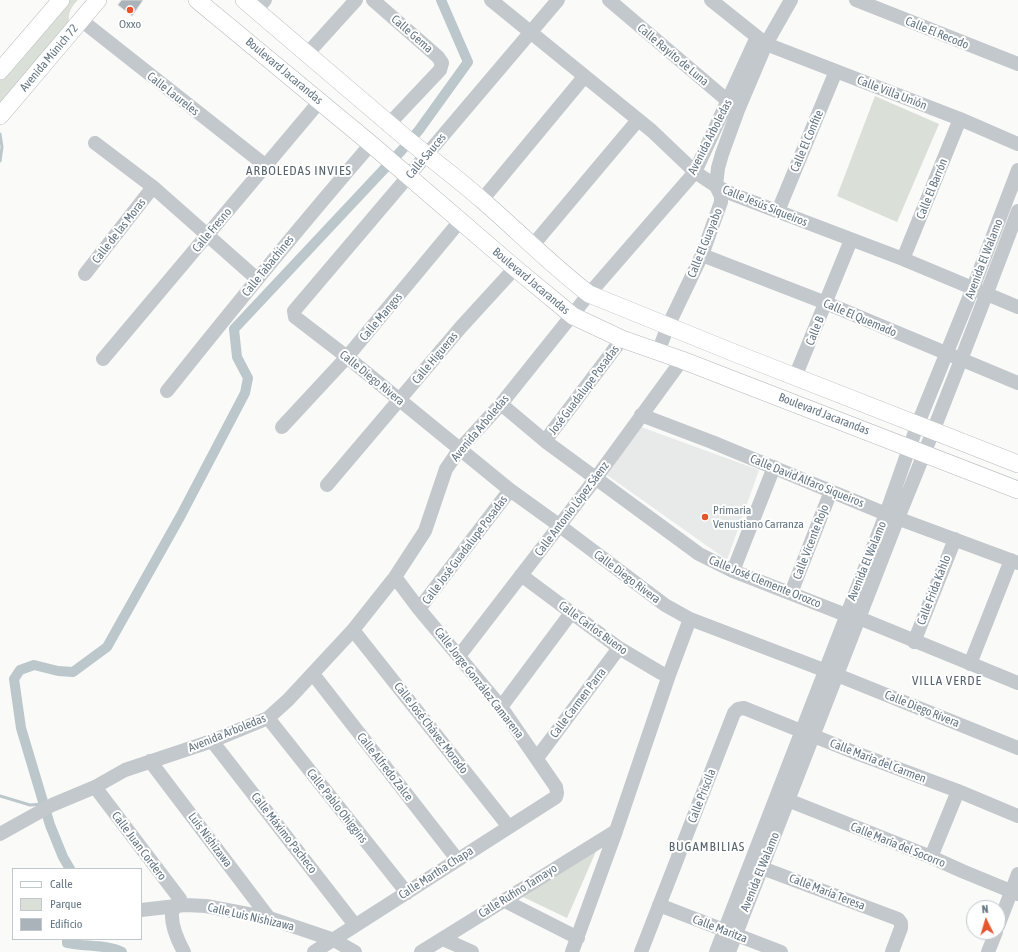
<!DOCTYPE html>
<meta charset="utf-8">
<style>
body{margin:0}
#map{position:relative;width:1018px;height:952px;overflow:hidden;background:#fafaf8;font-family:"Asap Condensed",sans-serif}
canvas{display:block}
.legend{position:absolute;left:12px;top:868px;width:130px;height:72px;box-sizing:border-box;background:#fff;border:1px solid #c1c8cd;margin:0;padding:5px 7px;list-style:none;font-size:12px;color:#657683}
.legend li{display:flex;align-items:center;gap:8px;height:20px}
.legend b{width:20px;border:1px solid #c1c8cd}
.north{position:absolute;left:966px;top:900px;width:40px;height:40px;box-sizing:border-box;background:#fff;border:1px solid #c1c8cd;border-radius:50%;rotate:355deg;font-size:11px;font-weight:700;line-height:16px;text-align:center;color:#657683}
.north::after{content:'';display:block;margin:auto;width:14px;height:18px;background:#e4572e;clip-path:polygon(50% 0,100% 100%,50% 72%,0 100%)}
</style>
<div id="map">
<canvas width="1018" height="952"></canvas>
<ul class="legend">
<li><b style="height:5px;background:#fff"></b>Calle</li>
<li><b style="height:11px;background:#dadfd7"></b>Parque</li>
<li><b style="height:11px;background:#aab3b9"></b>Edificio</li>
</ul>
<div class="north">N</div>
</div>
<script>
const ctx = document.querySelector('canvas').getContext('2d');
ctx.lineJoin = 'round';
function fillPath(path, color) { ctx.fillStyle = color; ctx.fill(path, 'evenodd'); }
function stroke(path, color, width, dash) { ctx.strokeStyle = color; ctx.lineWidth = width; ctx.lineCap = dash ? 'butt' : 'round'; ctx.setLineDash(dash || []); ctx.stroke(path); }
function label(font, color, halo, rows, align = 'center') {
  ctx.font = font + ' "Asap Condensed",sans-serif'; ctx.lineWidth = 4; ctx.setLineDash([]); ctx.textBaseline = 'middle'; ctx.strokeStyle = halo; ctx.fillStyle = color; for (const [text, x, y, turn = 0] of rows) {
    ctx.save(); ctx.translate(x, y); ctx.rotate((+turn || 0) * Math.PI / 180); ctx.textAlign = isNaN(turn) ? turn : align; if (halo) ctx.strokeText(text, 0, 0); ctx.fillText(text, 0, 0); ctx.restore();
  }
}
const built = new Path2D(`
 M641 427 759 470 727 560 607 475Z`);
const green = new Path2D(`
 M67 0H78C71 7 68 12 69 22L0 106V79Z
 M875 96 939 124 897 222 837 196Z
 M597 849 567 918 521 896Z`);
const stream = new Path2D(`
 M0 134 2 147 0 161
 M0 796 30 805 43 804`);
const canal = new Path2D(`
 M70 869 63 857 50 825 21 728 14 679 20 670 34 665 58 671 73 672 107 647 180 517 245 393 248 378 237 357 234 329 402 150 419 130 468 62 441 0
 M67 939V943C84 947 106 944 122 952`);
const building = new Path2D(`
 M122 0H143L132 16 118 5Z`);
const minor = new Path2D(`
 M373 0 438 57 442 63 440 70 389 124
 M491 0 652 131 695 172 716 186 732 194 903 259 1018 307
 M558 0 299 305 294 311 295 317 347 357 510 490 560 526 665 605 690 619 837 675 1018 748
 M609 0 735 107
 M711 0 766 44 960 119 1018 144
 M856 0 1018 64
 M256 10 265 0
 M81 20 266 166
 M307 54 356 0
 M95 143 153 187 257 279
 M482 200 584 77
 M778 211 836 71
 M533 245 638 120
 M702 255 826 303 1018 383
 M903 259 960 119
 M85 274 153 187
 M658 352 668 326 702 255 721 202V196L716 186 718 168 722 154 738 110 766 44 791 0
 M103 359 320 101
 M795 377 851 240
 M167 391C234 307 301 225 371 144
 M501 404 545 441 699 554 733 571 846 615 859 618 1018 683
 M641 415 712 442 886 514 1018 563
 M282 427 347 357 460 221
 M545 441 622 339
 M327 485 461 327 515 268
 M733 571 774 467
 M521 575 619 648 661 673 669 675
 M791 593 831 491
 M419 609 510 490
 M353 630 509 827
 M914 642 955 539
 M459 656 596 478 682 360
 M970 664 1011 560
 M313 674 457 859
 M501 707 571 613
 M268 718 407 893
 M212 741 355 925
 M537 758 619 648
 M150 761 269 918
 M95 787 180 899C178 903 173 909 172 913 171 926 178 941 184 952
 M780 797 931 857 962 871 1018 894
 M0 834 52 805 95 787 125 770 212 741 268 718 288 700 353 630 395 577 425 531 446 469 459 450 501 404 589 294 695 172 757 37
 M931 857 958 791
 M754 865 898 919 901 923V928L892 952
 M505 901 578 938
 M659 905 781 952
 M141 910 185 905 206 906 269 918 334 940 355 952
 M998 926 1018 874
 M443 939 472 952
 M314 952 556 797 557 793 556 787 501 707 419 609 395 577
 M421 952 616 831 669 675 690 619
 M572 952 616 831
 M641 952 734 713 738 709 744 708 856 753 958 791 1018 816
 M716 952 886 514 917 426 973 288 1018 170
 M729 952 898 518C940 416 979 314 1018 211
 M988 952 996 932`);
const major = new Path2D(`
 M197 0 371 144 515 268 573 316 622 339 682 360 1018 490
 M244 0C296 44 348 89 400 133 427 156 456 177 482 200 518 231 551 265 589 294L737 354 1018 464
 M0 71 61 0
 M0 116 98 0`);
const markers = [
 [130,10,4,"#e4572e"],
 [705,517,4,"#e4572e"]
];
const poiNames = [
 ["Oxxo",130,24],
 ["Primaria",713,510,"left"],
 ["Venustiano Carranza",713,524,"left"]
];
const streetNames = [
 ["Calle El Recodo",937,33,22],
 ["Calle Gema",412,34,41],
 ["Calle Rayito de Luna",673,55,40],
 ["Avenida Múnich 72",49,58,-50],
 ["Boulevard Jacarandas",284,71,40],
 ["Calle Villa Unión",892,93,21],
 ["Calle Laureles",173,94,38],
 ["Avenida Arboledas",710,137,-63],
 ["Calle El Confite",807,141,-67],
 ["Calle Sauces",426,156,-50],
 ["Calle El Barrón",932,189,-68],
 ["Calle Jesús Siqueiros",765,206,22],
 ["Calle Fresno",212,230,-50],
 ["Calle de las Moras",119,231,-52],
 ["Calle El Guayabo",705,243,-68],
 ["Avenida El Walamo",984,259,-69],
 ["Calle Tabachines",268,266,-51],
 ["Boulevard Jacarandas",531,281,40],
 ["Calle Mangos",381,317,-50],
 ["Calle El Quemado",860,318,23],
 ["Calle B",815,331,-68],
 ["Calle Higueras",435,358,-50],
 ["Calle Diego Rivera",372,378,39],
 ["José Guadalupe Posadas",584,390,-53],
 ["Boulevard Jacarandas",824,414,21],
 ["Avenida Arboledas",480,428,-50],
 ["Calle David Alfaro Siqueiros",807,481,22],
 ["Calle Antonio López Sáenz",572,509,-53],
 ["Calle Vicente Rojo",811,542,-69],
 ["Calle José Guadalupe Posadas",465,550,-53],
 ["Avenida El Walamo",867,561,-68],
 ["Calle Diego Rivera",627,577,37],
 ["Calle José Clemente Orozco",765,582,22],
 ["Calle Frida Kahlo",934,590,-69],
 ["Calle Carlos Bueno",593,628,36],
 ["Calle Jorge González Camarena",479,683,52],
 ["Calle Carmen Parra",578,703,-53],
 ["Calle Diego Rivera",922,709,22],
 ["Calle José Chávez Morado",431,728,52],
 ["Avenida Arboledas",227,733,-22],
 ["Calle María del Carmen",878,761,21],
 ["Calle Alfredo Zalce",385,767,52],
 ["Calle Priscila",702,796,-69],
 ["Calle Pablo Ohiggins",337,806,52],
 ["Calle Máximo Pacheco",284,833,52],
 ["Luis Nishizawa",210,840,53],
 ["Calle María del Socorro",898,845,22],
 ["Calle Juan Cordero",139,846,53],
 ["Avenida El Walamo",760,872,-68],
 ["Calle Martha Chapa",436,873,-33],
 ["Calle Rufino Tamayo",518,891,-32],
 ["Calle María Teresa",827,892,21],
 ["Calle Luis Nishizawa",251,917,13],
 ["Calle Maritza",720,929,21]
];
const neighbourhoodNames = [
 ["ARBOLEDAS INVIES",299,171],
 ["VILLA VERDE",947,681],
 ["BUGAMBILIAS",707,847]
];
fillPath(built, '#e8e9e9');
fillPath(green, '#dadfd7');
stroke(stream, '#bbc7cb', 3);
stroke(canal, '#bbc7cb', 10);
fillPath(building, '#aab3b9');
stroke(building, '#dcdcda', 1);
stroke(major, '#b5babe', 18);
stroke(minor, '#c3c8cc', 14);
stroke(major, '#fff', 17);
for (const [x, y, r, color] of markers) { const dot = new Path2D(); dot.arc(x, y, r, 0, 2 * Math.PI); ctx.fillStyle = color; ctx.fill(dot); stroke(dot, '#fff', 1.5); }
label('12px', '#657683', '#fff', poiNames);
label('12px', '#657683', '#fff', streetNames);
ctx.letterSpacing = '1px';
label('13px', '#57646e', '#fff', neighbourhoodNames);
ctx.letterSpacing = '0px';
</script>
